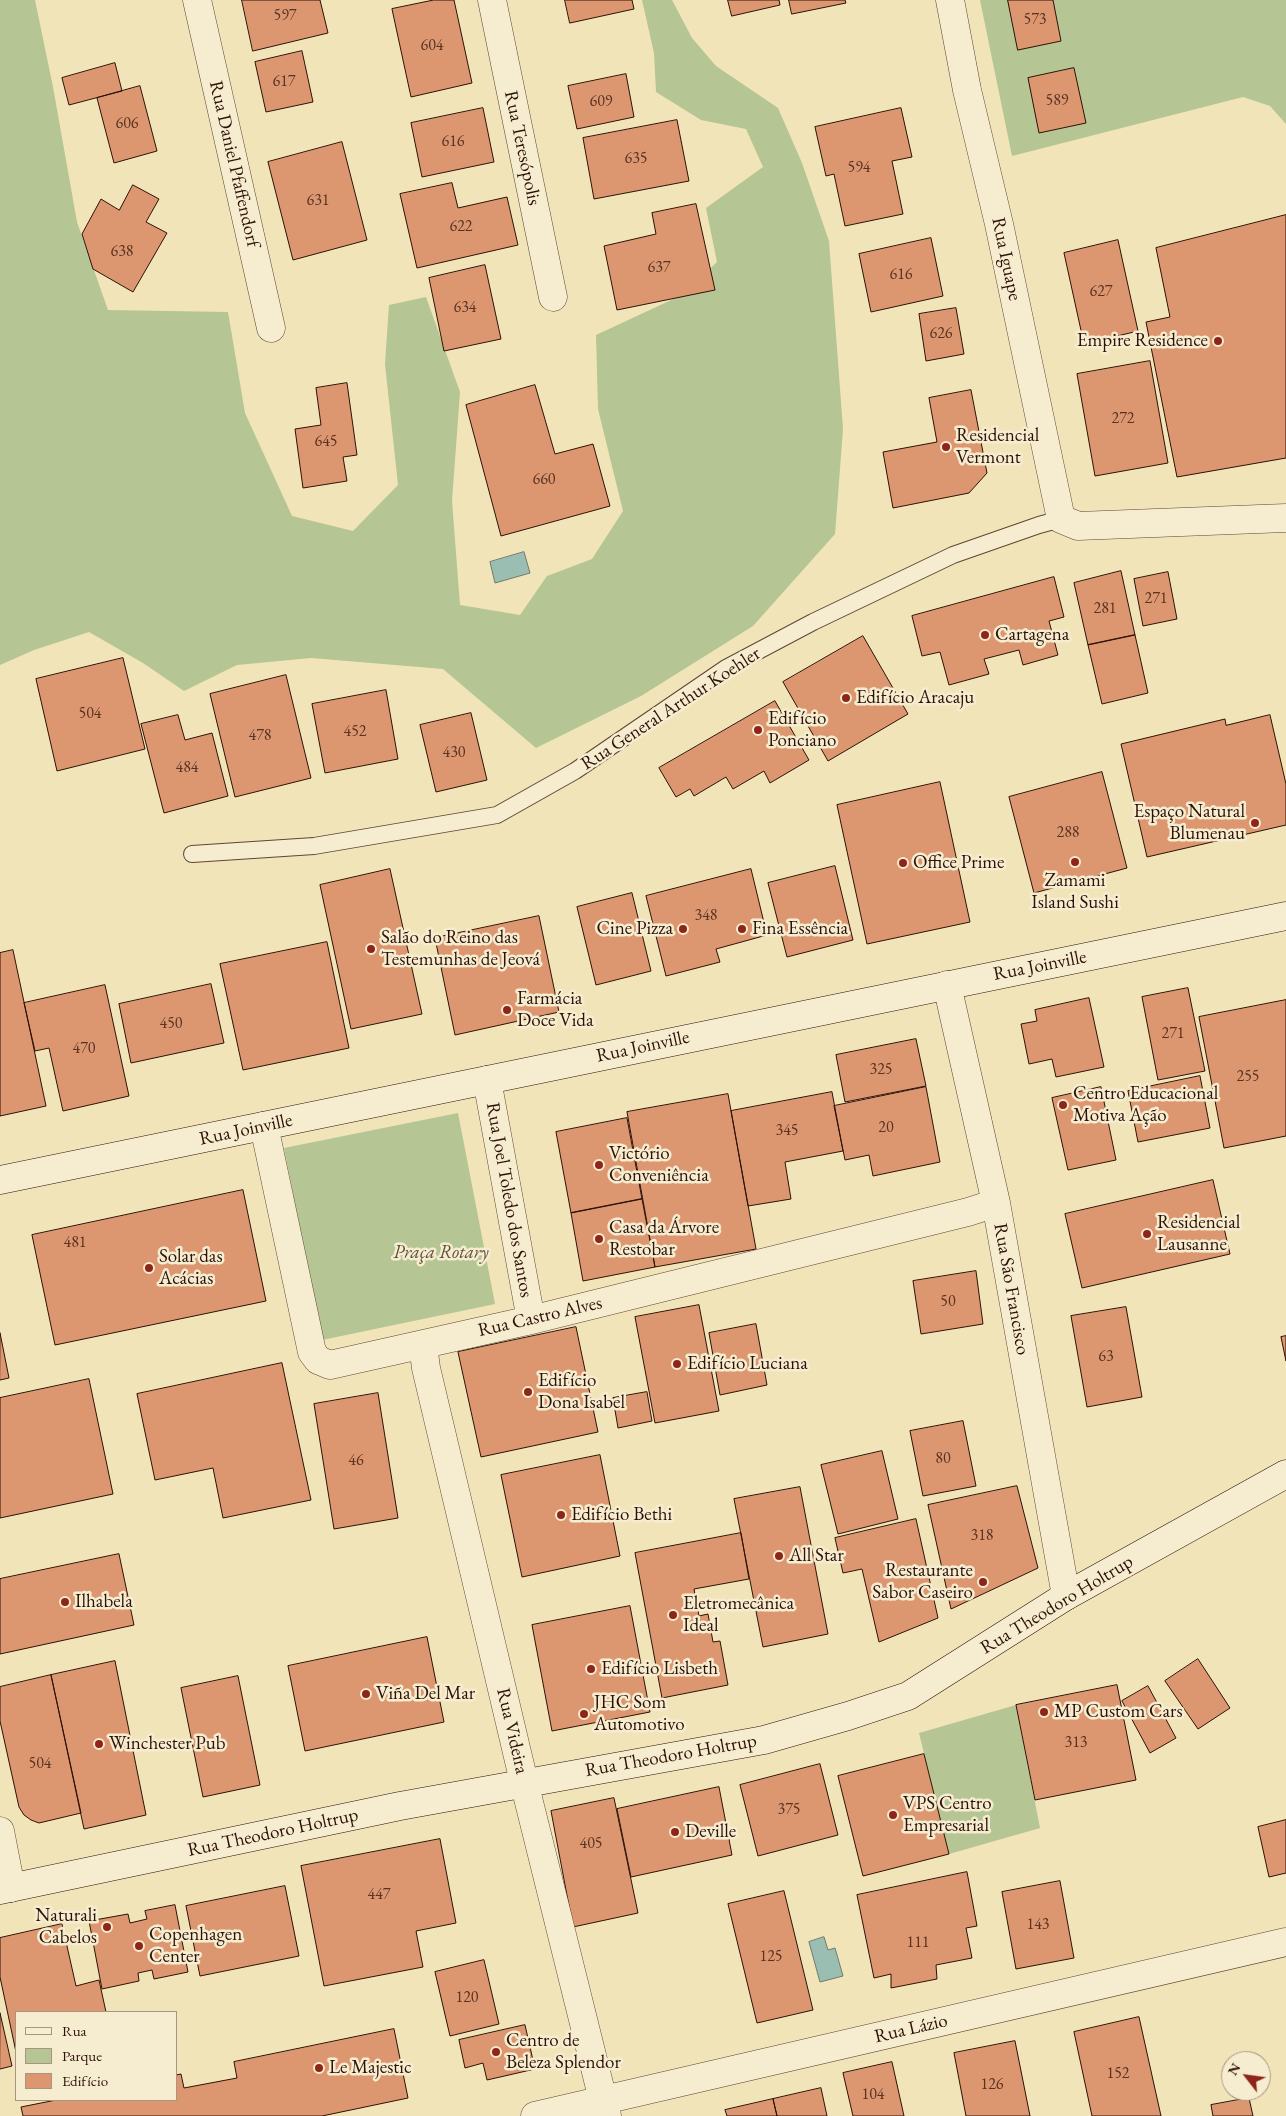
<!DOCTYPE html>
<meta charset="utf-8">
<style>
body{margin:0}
#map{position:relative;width:1286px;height:2116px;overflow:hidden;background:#f1e4b8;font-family:"EB Garamond",serif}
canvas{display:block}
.legend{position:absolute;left:15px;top:2011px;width:162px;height:90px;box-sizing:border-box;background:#f6edd1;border:1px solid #a69580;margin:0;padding:6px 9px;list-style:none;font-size:15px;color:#2d1107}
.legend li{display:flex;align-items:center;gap:10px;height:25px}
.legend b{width:25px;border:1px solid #a69580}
.north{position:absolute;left:1221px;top:2051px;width:50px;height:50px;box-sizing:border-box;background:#f6edd1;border:1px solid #a69580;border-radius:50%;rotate:300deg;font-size:14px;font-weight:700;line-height:20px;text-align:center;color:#2d1107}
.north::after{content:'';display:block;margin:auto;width:18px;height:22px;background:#8f2418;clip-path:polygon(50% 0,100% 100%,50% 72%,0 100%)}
</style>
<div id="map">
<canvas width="1286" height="2116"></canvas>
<ul class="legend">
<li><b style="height:6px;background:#f6edd1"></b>Rua</li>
<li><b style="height:14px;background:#b5c593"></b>Parque</li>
<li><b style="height:14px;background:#dc9771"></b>Edifício</li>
</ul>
<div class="north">N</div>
</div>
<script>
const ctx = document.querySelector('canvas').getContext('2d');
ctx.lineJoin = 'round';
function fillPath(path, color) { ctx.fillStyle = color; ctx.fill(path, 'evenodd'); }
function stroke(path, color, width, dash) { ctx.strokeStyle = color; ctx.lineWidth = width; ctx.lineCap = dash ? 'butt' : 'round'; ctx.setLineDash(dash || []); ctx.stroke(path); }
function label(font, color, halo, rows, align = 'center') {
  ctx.font = font + ' "EB Garamond",serif'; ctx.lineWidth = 5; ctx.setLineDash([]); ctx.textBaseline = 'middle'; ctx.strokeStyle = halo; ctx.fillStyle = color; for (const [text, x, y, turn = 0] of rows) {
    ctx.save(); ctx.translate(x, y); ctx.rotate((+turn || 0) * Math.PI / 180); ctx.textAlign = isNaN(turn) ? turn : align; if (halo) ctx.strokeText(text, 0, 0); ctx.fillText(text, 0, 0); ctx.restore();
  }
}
const green = new Path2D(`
 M0 0H35L53 87 77 222 108 310 228 312 245 413 292 516 353 531 398 485 385 364 389 305 426 297 460 392 452 501 460 605 520 615 547 576 592 559 623 511 598 409 596 335 682 295 717 262 706 208 763 167 746 129 701 120 656 92 654 53 642 0H672L692 38 716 66 778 108 802 163 829 241 843 429 835 534 753 626 641 696 536 748 443 669 311 658 237 665 184 691 143 663 89 632 34 650 0 665Z
 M980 0H1286V124L1270 106 1243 97 1012 156Z
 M458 1113 495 1304 322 1340 284 1148Z
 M1016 1705 1040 1828 949 1854 919 1733Z`);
const water = new Path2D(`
 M524 552 530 573 495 583 490 562Z
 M824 1937 828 1950 835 1948 843 1976 820 1982 809 1942Z`);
const building = new Path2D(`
 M242 0H320L328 33 253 51Z
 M434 0H454L472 83 411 97 392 9Z
 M565 0H632L634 9 570 23Z
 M728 0H779L780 5 732 16Z
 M789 0H845L846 3 792 14Z
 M1008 0H1053L1061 41 1018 50Z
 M302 51 313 102 266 112 255 62Z
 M115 63 122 91 69 105 62 78Z
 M1074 68 1086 123 1039 133 1028 78Z
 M626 74 634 117 577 129 568 86Z
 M140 86 157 151 114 163 97 98Z
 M483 108 494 162 422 177 411 123Z
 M901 108 912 157 892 161 903 214 845 226 834 174 826 176 815 127Z
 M677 120 689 181 594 199 583 138Z
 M342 142 367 240 293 260 268 162Z
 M452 183 458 208 507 197 518 245 417 268 400 194Z
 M133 185 159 199 146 222 167 233 133 292 93 269 82 234 101 199 119 210Z
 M696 204 715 290 617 310 604 246 656 234 652 213Z
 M1286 215V458L1177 477 1146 322 1170 317 1156 248Z
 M931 238 943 296 871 312 859 254Z
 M1118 240 1138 331 1084 344 1064 253Z
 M485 265 501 339 444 351 429 278Z
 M956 308 964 354 926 361 919 314Z
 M1150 361 1168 463 1095 476 1077 374Z
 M347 383 357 455 343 457 347 481 303 488 295 429 321 425 316 388Z
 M535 385 555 454 593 444 610 506 501 536 466 405Z
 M971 390 987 473 969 493 893 508 883 452 937 442 929 398Z
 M1121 571 1135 635 1088 645 1074 583Z
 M1168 572 1177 619 1143 626 1134 579Z
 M1054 577 1064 617 1049 621 1058 655 1023 665 1019 650 984 659 989 674 949 685 940 652 922 656 912 616Z
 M1135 635 1148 693 1102 704 1088 645Z
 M863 636 908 714 828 761 783 682Z
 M123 658 145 749 57 771 36 679Z
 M286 675 311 778 235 797 210 694Z
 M386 690 398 759 325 773 312 704Z
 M775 701 809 760 770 783 764 771 733 789 726 777 694 796 690 789 676 797 659 768Z
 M471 713 487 780 436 792 420 725Z
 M178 715 185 740 212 733 228 796 164 813 141 724Z
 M1270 715 1286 784V825L1147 857 1121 744 1225 719 1226 725Z
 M1102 772 1127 868 1034 893 1009 797Z
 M940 782 970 922 867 944 837 805Z
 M835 866 853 940 787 957 768 883Z
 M390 869 422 1014 351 1029 320 885Z
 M751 869 767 935 716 949 720 962 666 976 646 896Z
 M632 893 651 971 596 985 577 907Z
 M539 916 559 1012 455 1035 435 938Z
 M327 942 349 1048 243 1070 220 964Z
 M13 950 46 1106 0 1116V953Z
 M211 984 224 1043 131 1063 119 1004Z
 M105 985 129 1096 63 1111 49 1048 35 1051 24 1003Z
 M1188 988 1205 1071 1158 1080 1142 997Z
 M1089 998 1104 1067 1056 1077 1052 1059 1029 1064 1021 1024 1037 1021 1035 1010Z
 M1286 1000V1136L1224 1148 1199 1017Z
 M916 1039 926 1086 845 1102 836 1055Z
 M1200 1076 1210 1128 1138 1142 1128 1091Z
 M926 1087 940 1162 873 1176 869 1155 845 1160 834 1106Z
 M1101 1087 1116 1160 1068 1170 1052 1098Z
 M832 1092 843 1151 785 1162 791 1199 748 1206 731 1111Z
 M728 1094 756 1249 655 1267 627 1112Z
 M627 1118 642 1199 571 1213 556 1132Z
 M1213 1180 1230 1254 1082 1288 1065 1214Z
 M243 1190 266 1301 55 1345 32 1235Z
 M642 1199 655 1267 583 1281 571 1213Z
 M976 1271 983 1324 921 1334 913 1281Z
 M699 1305 719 1411 655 1423 635 1317Z
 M1126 1307 1142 1397 1087 1407 1071 1316Z
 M756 1324 767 1385 720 1395 709 1333Z
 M576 1327 598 1432 481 1457 458 1352Z
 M0 1333 9 1378 0 1380Z
 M1286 1336V1361L1281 1337Z
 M282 1363 311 1500 223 1518 213 1468 155 1480 137 1394Z
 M89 1379 113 1494 0 1518V1398Z
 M647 1392 652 1421 618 1428 613 1398Z
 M378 1393 398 1518 334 1529 314 1404Z
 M963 1421 976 1486 923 1496 910 1431Z
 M882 1451 898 1519 838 1534 821 1465Z
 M600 1455 620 1556 522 1577 501 1475Z
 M1017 1486 1038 1568 951 1609 928 1505Z
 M800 1487 828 1634 763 1647 734 1499Z
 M916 1519 938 1618 879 1642 862 1569 843 1573 835 1538Z
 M741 1533 749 1579 694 1589 699 1616 708 1614 713 1642 720 1641 728 1685 662 1698 635 1553Z
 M119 1554 134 1625 0 1654V1579Z
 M630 1606 650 1712 552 1731 532 1625Z
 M427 1637 444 1722 305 1751 288 1666Z
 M1198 1659 1230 1708 1198 1729 1165 1681Z
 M115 1661 146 1815 84 1829 51 1675Z
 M51 1675 81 1813 39 1823 31 1820 24 1815 19 1807 0 1721V1687Z
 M238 1676 260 1785 203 1797 181 1688Z
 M1117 1685 1136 1780 1035 1800 1016 1705Z
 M1148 1686 1176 1738 1150 1753 1122 1701Z
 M924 1754 949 1854 863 1876 838 1776Z
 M820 1764 838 1835 758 1856 740 1785Z
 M719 1787 732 1855 631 1877 617 1809Z
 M614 1798 638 1913 573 1927 551 1811Z
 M1286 1820V1873L1269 1877 1258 1827Z
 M440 1839 456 1923 416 1931 423 1967 324 1986 301 1866Z
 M967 1872 977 1926 966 1928 972 1958 936 1965 937 1979 891 1988V1974L874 1978 857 1895Z
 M1060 1881 1074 1958 1016 1969 1002 1892Z
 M285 1886 299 1956 200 1976 186 1906Z
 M784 1891 813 2010 757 2023 728 1904Z
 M175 1905 188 1972 154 1979 152 1970 138 1973 139 1981 102 1989 89 1921 128 1914 130 1923 147 1919 145 1911Z
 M62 1924 76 1986 99 1980 106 2012H16V2052L0 1977V1938Z
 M484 1960 499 2024 450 2036 435 1972Z
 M0 2013 12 2066 0 2069Z
 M1139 2017 1161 2116H1092L1074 2032Z
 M525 2025 535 2069 487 2080 483 2063 465 2068 459 2040Z
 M394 2029 408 2098 322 2116H23L21 2107 56 2100H176V2075L181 2074 184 2088 237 2078 234 2062Z
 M1015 2041 1030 2116H966L954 2053Z
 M892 2062 904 2116H853L843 2073Z
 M821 2088 827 2116H777L773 2099Z
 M1249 2098 1253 2116H1213L1211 2105Z
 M773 2099 777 2116H727L725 2110Z`);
const service = new Path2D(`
 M192 854 314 846 497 815 575 771 726 668 813 622 953 555 1039 525 1061 519`);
const minor = new Path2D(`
 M197 0 271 328
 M492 0 553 297
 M950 0 967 90 999 224 1061 519 1078 526 1286 518
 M947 985 996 1203 1066 1596
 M487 1080 531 1320
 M264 1126 312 1352 318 1360 330 1365 531 1320 968 1212 996 1203
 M423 1345 426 1368 524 1782 607 2116
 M0 1831 11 1888
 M535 2116 1286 1942`);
const secondary = new Path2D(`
 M0 1180 1286 916
 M0 1890 400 1806 764 1740 848 1716 908 1696 1066 1596 1286 1474`);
const markers = [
 [1218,341,5,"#8f2418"],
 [946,447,5,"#8f2418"],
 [985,635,5,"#8f2418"],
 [846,698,5,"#8f2418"],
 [758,730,5,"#8f2418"],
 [1255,823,5,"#8f2418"],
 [1075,862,5,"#8f2418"],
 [903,863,5,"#8f2418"],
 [683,929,5,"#8f2418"],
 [742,929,5,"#8f2418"],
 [371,949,5,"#8f2418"],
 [507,1010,5,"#8f2418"],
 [1063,1105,5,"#8f2418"],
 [599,1165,5,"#8f2418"],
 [1147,1234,5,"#8f2418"],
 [599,1239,5,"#8f2418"],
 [149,1268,5,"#8f2418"],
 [677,1364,5,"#8f2418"],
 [528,1392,5,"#8f2418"],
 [561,1515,5,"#8f2418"],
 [779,1556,5,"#8f2418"],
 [983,1582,5,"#8f2418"],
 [65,1602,5,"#8f2418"],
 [673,1615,5,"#8f2418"],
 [591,1669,5,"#8f2418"],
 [366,1694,5,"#8f2418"],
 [1044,1712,5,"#8f2418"],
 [584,1714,5,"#8f2418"],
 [99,1744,5,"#8f2418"],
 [893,1815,5,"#8f2418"],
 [675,1832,5,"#8f2418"],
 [107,1927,5,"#8f2418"],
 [139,1946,5,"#8f2418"],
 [496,2052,5,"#8f2418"],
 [319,2068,5,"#8f2418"]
];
const numberNames = [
 ["597",285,16],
 ["573",1035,20],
 ["604",432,46],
 ["617",284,82],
 ["589",1057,101],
 ["609",601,102],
 ["606",127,124],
 ["616",453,142],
 ["635",636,159],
 ["594",859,168],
 ["631",318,201],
 ["622",461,227],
 ["638",122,252],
 ["637",659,268],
 ["616",901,275],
 ["627",1101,292],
 ["634",465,308],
 ["626",941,334],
 ["272",1123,419],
 ["645",326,442],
 ["660",544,480],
 ["271",1156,599],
 ["281",1105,609],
 ["504",90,714],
 ["452",355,732],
 ["478",260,736],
 ["430",454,753],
 ["484",187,768],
 ["288",1068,833],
 ["348",706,916],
 ["450",171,1024],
 ["271",1173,1034],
 ["470",84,1049],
 ["325",881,1070],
 ["255",1248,1077],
 ["20",886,1128],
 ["345",787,1131],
 ["481",75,1243],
 ["50",948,1302],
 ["63",1106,1357],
 ["80",943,1459],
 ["46",356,1461],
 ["318",982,1536],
 ["313",1076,1743],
 ["504",40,1764],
 ["375",789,1810],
 ["405",591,1844],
 ["447",379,1895],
 ["143",1038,1925],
 ["111",918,1943],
 ["125",771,1957],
 ["120",467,1998],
 ["152",1118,2074],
 ["126",992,2085],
 ["104",873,2095]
];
const streetNames = [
 ["Rua Teresópolis",522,148,78],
 ["Rua Daniel Pfaffendorf",234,164,77],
 ["Rua Iguape",1006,259,78],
 ["Rua General Arthur Koehler",671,709,-33],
 ["Rua Joinville",1040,966,-11],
 ["Rua Joinville",643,1047,-12],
 ["Rua Joinville",246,1130,-12],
 ["Rua Joel Toledo dos Santos",509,1200,80],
 ["Rua São Francisco",1011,1289,80],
 ["Rua Castro Alves",540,1317,-13],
 ["Rua Theodoro Holtrup",1057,1605,-31],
 ["Rua Videira",512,1731,77],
 ["Rua Theodoro Holtrup",671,1756,-10],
 ["Rua Theodoro Holtrup",273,1833,-12],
 ["Rua Lázio",911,2029,-13]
];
const poiNames = [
 ["Empire Residence",1208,341,"right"],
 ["Residencial",956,436],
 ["Vermont",956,458],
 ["Cartagena",995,635],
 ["Edifício Aracaju",856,698],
 ["Edifício",768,719],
 ["Ponciano",768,741],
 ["Espaço Natural",1245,812,"right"],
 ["Blumenau",1245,834,"right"],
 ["Office Prime",913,863],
 ["Zamami",1075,881,"center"],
 ["Island Sushi",1075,903,"center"],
 ["Cine Pizza",673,929,"right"],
 ["Fina Essência",752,929],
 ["Salão do Reino das",381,938],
 ["Testemunhas de Jeová",381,960],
 ["Farmácia",517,999],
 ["Doce Vida",517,1021],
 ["Centro Educacional",1073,1094],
 ["Motiva Ação",1073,1116],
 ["Victório",609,1154],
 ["Conveniência",609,1176],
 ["Residencial",1157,1223],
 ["Lausanne",1157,1245],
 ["Casa da Árvore",609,1228],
 ["Restobar",609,1250],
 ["Solar das",159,1257],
 ["Acácias",159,1279],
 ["Edifício Luciana",687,1364],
 ["Edifício",538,1381],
 ["Dona Isabel",538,1403],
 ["Edifício Bethi",571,1515],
 ["All Star",789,1556],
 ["Restaurante",973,1571,"right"],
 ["Sabor Caseiro",973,1593,"right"],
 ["Ilhabela",75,1602],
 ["Eletromecânica",683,1604],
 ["Ideal",683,1626],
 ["Edifício Lisbeth",601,1669],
 ["Viña Del Mar",376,1694],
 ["JHC Som",594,1703],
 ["Automotivo",594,1725],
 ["MP Custom Cars",1054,1712],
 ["Winchester Pub",109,1744],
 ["VPS Centro",903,1804],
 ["Empresarial",903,1826],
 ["Deville",685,1832],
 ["Naturali",97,1916,"right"],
 ["Cabelos",97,1938,"right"],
 ["Copenhagen",149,1935],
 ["Center",149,1957],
 ["Centro de",506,2041],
 ["Beleza Splendor",506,2063],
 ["Le Majestic",329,2068]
];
const parkNames = [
 ["Praça Rotary",441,1253]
];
fillPath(green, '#b5c593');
fillPath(water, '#9bbeb3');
stroke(water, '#6f796e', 1);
fillPath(building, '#dc9771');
stroke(building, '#2d1107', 1);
stroke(service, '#5e4633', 18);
stroke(minor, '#5e4633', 29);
stroke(secondary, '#2d1107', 29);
stroke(service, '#f6edd1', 16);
stroke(minor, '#f6edd1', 28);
stroke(secondary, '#f6edd1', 28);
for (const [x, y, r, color] of markers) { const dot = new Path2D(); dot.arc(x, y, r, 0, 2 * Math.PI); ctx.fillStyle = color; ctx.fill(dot); stroke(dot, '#f6edd1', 2); }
label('16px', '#593222', null, numberNames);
label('19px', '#2d1107', '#f6edd1', streetNames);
label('19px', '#2d1107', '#f6edd1', poiNames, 'left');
label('italic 19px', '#5d5038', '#f6edd1', parkNames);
</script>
